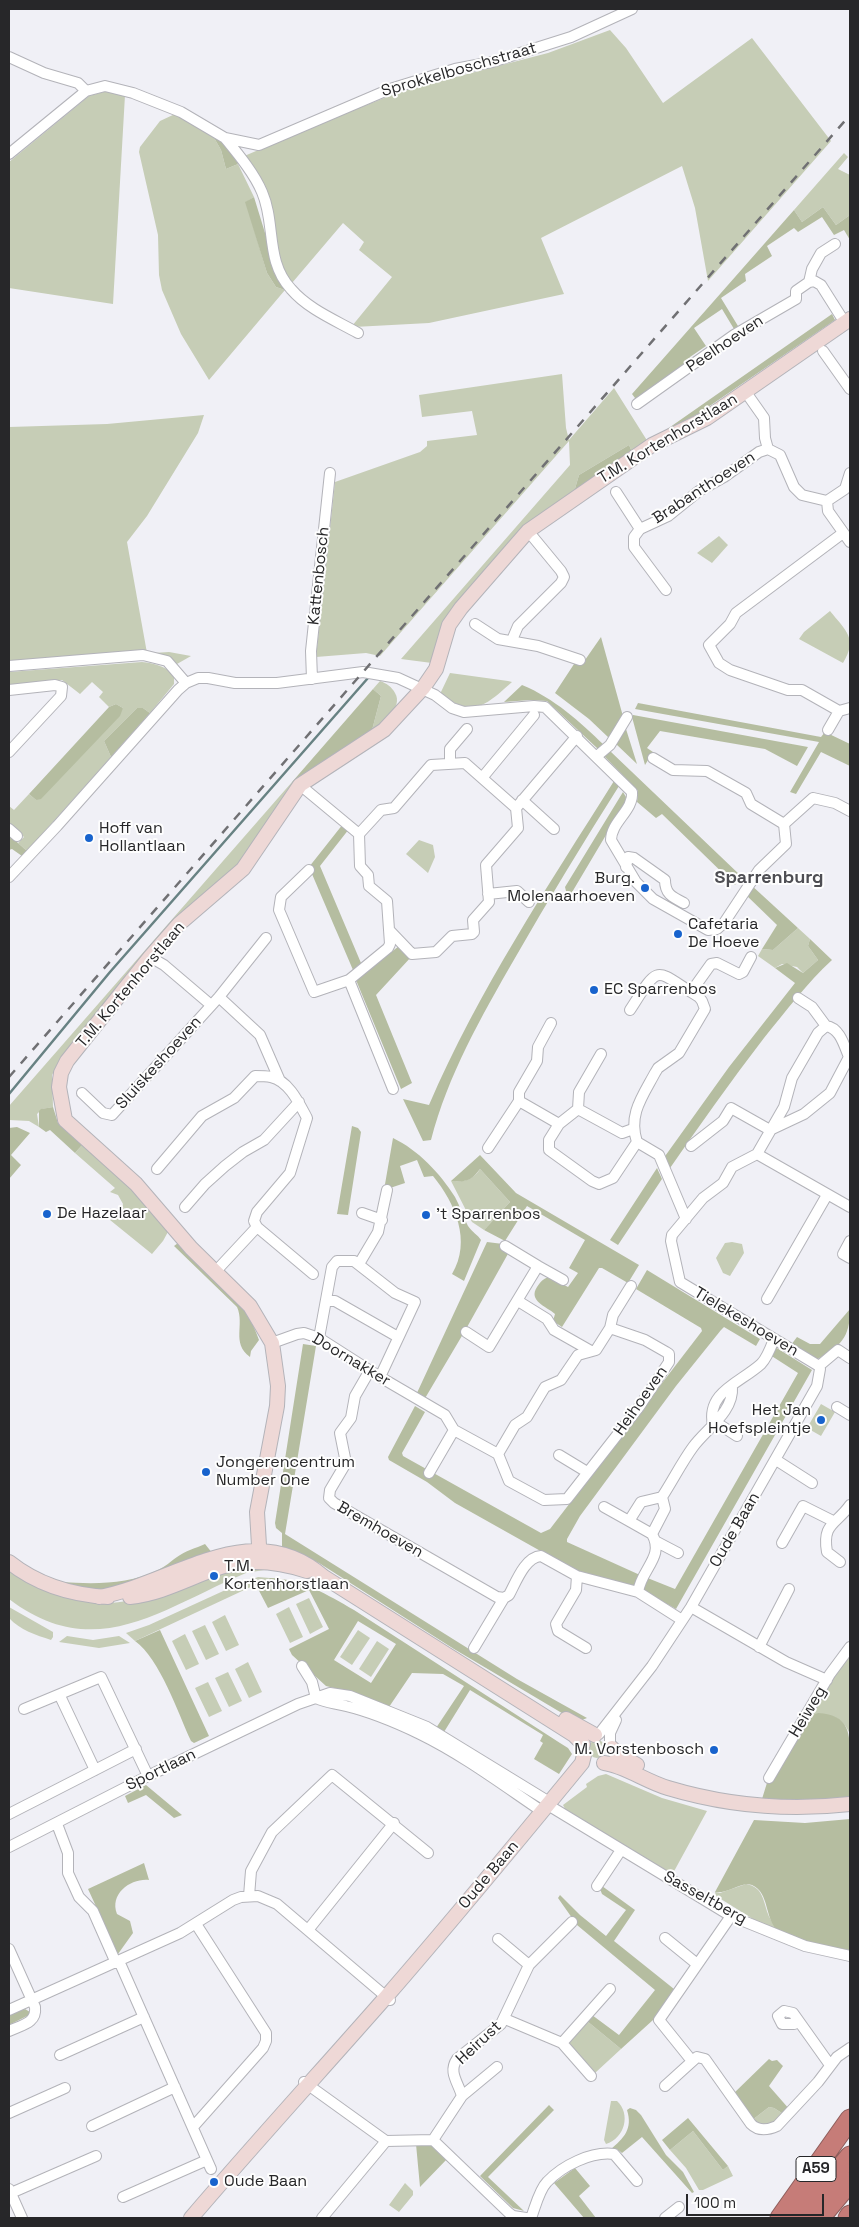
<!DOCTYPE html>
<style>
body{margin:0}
#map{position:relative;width:859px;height:2227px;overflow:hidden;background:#f0f0f6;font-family:"Space Grotesk",sans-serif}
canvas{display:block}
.frame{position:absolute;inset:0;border:10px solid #272729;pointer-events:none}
.scale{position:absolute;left:686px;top:2194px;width:138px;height:22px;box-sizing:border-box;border:2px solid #272729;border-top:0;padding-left:6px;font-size:15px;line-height:18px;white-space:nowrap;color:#272729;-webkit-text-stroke:4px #fefefe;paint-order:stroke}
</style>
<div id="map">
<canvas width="859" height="2227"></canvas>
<div class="frame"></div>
<div class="scale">100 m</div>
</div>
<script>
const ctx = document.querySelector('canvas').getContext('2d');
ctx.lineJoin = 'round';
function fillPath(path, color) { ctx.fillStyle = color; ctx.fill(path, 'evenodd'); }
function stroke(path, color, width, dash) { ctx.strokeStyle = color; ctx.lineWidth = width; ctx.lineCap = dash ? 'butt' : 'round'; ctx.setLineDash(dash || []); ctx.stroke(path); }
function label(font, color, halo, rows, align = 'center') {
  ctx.font = font + ' "Space Grotesk",sans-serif'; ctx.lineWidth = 4; ctx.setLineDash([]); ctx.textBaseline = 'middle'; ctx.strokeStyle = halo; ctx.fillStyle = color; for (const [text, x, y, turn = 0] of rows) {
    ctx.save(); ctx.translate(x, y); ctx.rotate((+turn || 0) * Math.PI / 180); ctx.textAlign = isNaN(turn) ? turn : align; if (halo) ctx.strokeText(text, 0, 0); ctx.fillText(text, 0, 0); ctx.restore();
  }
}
const green = new Path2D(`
 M610 30 626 48 663 103 752 38 831 141 708 281 695 208 682 166 541 238 564 294 429 323 354 327 352 326 392 277 359 250 364 242 343 223 292 283 285 274 264 202 242 157 331 119 402 91 548 53Z
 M107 91 125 95 113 304 9 288V162L89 96Z
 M175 114 213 136 221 150 226 169 238 164 254 197 246 202 267 273 276 287 285 290 209 380 181 334 162 290 159 275 158 235 139 152 140 147 160 121Z
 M844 153 848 157 838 169 850 175V215L836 225 823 207 802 222 794 210Z
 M562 374 566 428 569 440 614 388 648 442 632 452 629 445 579 475 574 492 451 615 432 663 401 659 570 465 569 441 380 656 366 653 316 657 335 482 420 452 427 446V441L477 435 472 411 422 417 419 395Z
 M204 415 198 433 147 516 127 542 147 653 9 663V427L107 424Z
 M719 536 728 545 712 563 697 553Z
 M830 611C846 631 858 638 843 663L799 639 804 632Z
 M169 652 191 656 177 664 172 660 153 653Z
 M142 662C154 663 164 666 174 674V684L150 713 143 708H137L104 741 111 757 27 851 18 843 24 837 9 823V806L14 810 29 794 36 800 123 708 116 704 109 707 99 697 103 692 92 682 80 694 62 680 9 685V672Z
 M450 673 508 681 512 682C485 706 474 718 440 694Z
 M380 681C386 683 392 687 395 693 404 708 381 723 371 734L381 696 373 689Z
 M292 782 294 784 239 864 57 1066 52 1075 53 1107 42 1109 37 1114 39 1127 29 1121 9 1120V1106Z
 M419 840 433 845 435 857 428 873 406 854Z
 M798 928 810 939 808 946 818 960 803 973 797 967 782 964 775 968 758 956 762 949 773 950Z
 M83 1144 145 1198 169 1230 163 1241 152 1254 110 1220 120 1214 123 1204 118 1195 110 1192 115 1188 75 1153Z
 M480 1169 510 1202 484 1230 472 1222 451 1181C463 1183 474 1179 480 1169Z
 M732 1242 742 1244 744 1253 730 1276 723 1273 716 1258 725 1243Z
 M821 1404 835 1412 821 1436 807 1428Z
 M266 1565 264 1570 246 1573C162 1608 96 1665 9 1599V1569C28 1580 48 1593 70 1599 129 1613 163 1588 217 1571 232 1566 250 1567 266 1565Z
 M258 1577 270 1578 135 1641 126 1633 149 1625 232 1587Z
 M309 1598 323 1627 310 1634 296 1604Z
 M9 1607 53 1632V1637L51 1640C36 1635 20 1630 9 1618Z
 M289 1607 303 1637 290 1643 276 1614Z
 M225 1615 239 1645 226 1651 212 1622Z
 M205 1625 219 1654 206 1660 192 1631Z
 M358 1630 370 1638 352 1665 340 1657Z
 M185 1634 199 1664 186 1670 172 1641Z
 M67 1636 93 1640 119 1636 130 1643 99 1648 59 1642Z
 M377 1641 389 1649 371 1677 359 1669Z
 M850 1656V1734C841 1715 830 1714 810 1716L824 1690Z
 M248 1662 262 1692 249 1698 235 1669Z
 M228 1672 242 1701 229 1707 215 1678Z
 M208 1682 222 1711 209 1717 195 1688Z
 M588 1749a9 9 0 1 1 18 0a9 9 0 1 1-18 0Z
 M606 1774 662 1798 707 1811 672 1875 567 1813 563 1805 587 1787 586 1784 598 1776Z
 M746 1884C763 1887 763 1900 768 1914 770 1920 775 1925 778 1931L753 1919 716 1896 715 1892 720 1893Z
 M587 2021 621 2049 595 2073 570 2047 568 2041Z
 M611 2101H617C631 2114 625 2138 606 2144L604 2140Z
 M769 2107 774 2108 785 2115 775 2125 764 2128 751 2121Z
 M693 2131 723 2170 728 2166 733 2176 703 2190H699L686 2168 670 2150Z
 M405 2183 413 2191V2195L399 2212 389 2205Z`);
const forest = new Path2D(`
 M213 136 224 139 238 164 226 169 221 150Z
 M254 197 273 259 285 290 276 287 267 273 245 202Z
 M823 207 836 225 850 215V240L844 230 834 235 822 217 798 232 794 228 767 246 772 256 745 274 746 281 721 298 738 326 734 329 722 309 694 328 706 346 690 357V361L638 402 632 394 794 210 802 222Z
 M832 314 835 320 698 414 663 432Z
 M629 445 632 452 574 492 579 475Z
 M601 637 624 720 609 738 589 719 555 693 578 658 585 660Z
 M522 685C554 698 580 722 604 745L598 749 547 701 530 700 504 702Z
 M373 689 381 696 371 734 294 784 292 782Z
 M638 703 821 737 825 732 850 744V766L821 752 796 794 790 792 819 742 635 709Z
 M116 704 123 708 120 716 41 799 36 800 29 794 109 707Z
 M137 708H143L150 713 111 757 104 741Z
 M633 715 808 747 797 766 765 749 660 731 647 748 653 752 645 765 632 717Z
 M626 729 637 764 616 744Z
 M610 751 741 876 735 885 662 814 656 818 637 802 638 791 606 758 604 756Z
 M614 781 619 786C583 843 548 900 515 958 481 1017 448 1075 431 1140L423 1141 403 1099 429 1105C478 991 548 886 614 781Z
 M623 792 626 797 625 803 571 894 566 891 565 887Z
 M343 824 349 829 320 866 361 963 353 970 309 867Z
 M9 835 27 851 22 856 12 849 9 850Z
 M750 884 798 928 773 950 762 949 777 925 744 893Z
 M810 939 832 960C807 983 786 1011 764 1038 731 1081 699 1126 668 1171L663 1159 729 1067 795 983 775 968 787 963 803 973 818 960 808 946Z
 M399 946 412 956 376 995 412 1083 401 1089 356 980Z
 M53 1107 58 1123 83 1144 75 1153 50 1130 46 1132 39 1127V1111L41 1109Z
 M352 1126 358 1128 361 1132 348 1215 337 1214Z
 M17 1127 30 1133 11 1155 21 1165 9 1179V1128Z
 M393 1138C418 1150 440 1173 455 1197 460 1206 463 1217 468 1226 472 1232 478 1235 481 1240L464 1281 452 1274C472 1241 455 1203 433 1176L424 1177 417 1160 400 1166 405 1183 384 1190Z
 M480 1155 516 1193 639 1265 628 1283 602 1268H599L562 1327 553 1321 555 1314C546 1306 528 1301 537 1287 541 1281 543 1279 549 1277L568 1287 578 1273 569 1268 585 1240 527 1206 505 1241 484 1230 510 1202 480 1169C472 1180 465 1183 451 1181Z
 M657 1168 662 1179 618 1245 610 1240Z
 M487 1242 503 1244 509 1252 466 1329 424 1400 416 1395Z
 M178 1243C210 1273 245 1297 259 1340L251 1351 250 1357C231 1343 245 1325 237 1307L174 1246Z
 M647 1270 760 1339 756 1346 724 1327 721 1330 676 1386 580 1516 567 1539V1542L640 1575 636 1589 585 1576 455 1503 427 1482 389 1460 388 1457 415 1406 425 1412 402 1453 403 1456 541 1533 550 1529 702 1331 701 1328 636 1289Z
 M850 1309C850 1339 840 1346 816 1360L791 1345 797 1337 810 1344H820Z
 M303 1344 316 1346 285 1534 517 1679 587 1718 577 1722 454 1649 319 1563 295 1552 282 1549V1533L276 1528 275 1523Z
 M772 1345 812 1370 676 1609 644 1591 642 1587 645 1577 675 1589 798 1373 767 1353Z
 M205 1544 213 1554 169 1571 104 1590 81 1589 60 1582C94 1584 127 1585 158 1570 166 1566 170 1562 177 1557 185 1551 196 1548 205 1544Z
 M270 1578C302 1579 328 1595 354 1610L560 1743 568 1748 572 1754 559 1774 534 1759 543 1743 540 1741 543 1735 470 1690 444 1732 436 1728 464 1686 443 1674 412 1673 389 1707 354 1693 326 1686 292 1655 289 1649 329 1629 309 1590 268 1608 256 1585ZM358 1621 396 1644 371 1683 334 1660Z
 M160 1630 209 1736 194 1743 191 1741C178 1713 160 1659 135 1641Z
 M818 1713C850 1715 850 1733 850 1760 850 1773 850 1786 850 1799L788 1801 762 1799 770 1773 810 1716Z
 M146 1785 182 1815 174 1818 146 1795 128 1803 125 1796Z
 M850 1819 849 1950C833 1947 790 1941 778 1931 764 1918 770 1893 752 1885 742 1881 728 1894 715 1892L754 1820 805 1823Z
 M144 1863 149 1880C132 1878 109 1893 117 1914L130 1921 133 1933 118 1954 88 1889Z
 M602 1886 635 1910 614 1941 674 1989 653 2020 621 2049 587 2021 592 2015 619 2035 655 1990 577 1925 558 1898 560 1895 580 1915 606 1936 626 1910 602 1894 600 1889Z
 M25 2009 30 2012 29 2015 9 2025V2015Z
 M769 2059 772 2061 777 2060 783 2066 769 2086 790 2110 785 2115 774 2108 769 2107 751 2121 732 2095Z
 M549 2105 554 2110 488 2177 524 2211 513 2208 480 2176Z
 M630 2108 636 2110 641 2115 666 2155 683 2172 694 2192 692 2193 642 2137 622 2153 617 2149 610 2150C624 2138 633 2129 627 2110Z
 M688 2118 728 2166 723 2170 693 2131 670 2150 662 2140Z
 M416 2144H431L448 2158 420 2187Z
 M575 2168 590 2186 579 2196 596 2218H584L554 2183Z`);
const stream = new Path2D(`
 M9 1094 110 972 368 678`);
const street = new Path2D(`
 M9 57 44 73 78 83 86 91
 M225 138C238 154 254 173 262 192 276 224 265 261 291 289 308 309 335 320 358 333
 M9 154 86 91 105 86 133 93 181 112 225 138 259 145 390 89 455 69 492 62 571 37 632 9
 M809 282 814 281 821 285 845 323
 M823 351 850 389
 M745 391 764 418 765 438 768 449 780 455 794 487 802 495 827 501 845 489 850 473
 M637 404 734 335 796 299V291L809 282 812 269 821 253 835 244
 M616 492 640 529
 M827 501 828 511 850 542
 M843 533 736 613 730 624 709 645 719 663 730 670 788 690H802L839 711 850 708
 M666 590 634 547V537L640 529 668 516 699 491 724 477 759 452 768 449
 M475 624 498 639 538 646 580 660
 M512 640 518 626 561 583 564 577 561 571 528 531
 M9 666 143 655 167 661 186 683
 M312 679 311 651 330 473
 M9 690 55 685 62 687 61 696 9 752
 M828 730 839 711
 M597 756 610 745 627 717
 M653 758 673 770 707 771 746 793 751 804 784 824
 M450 764V749L467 729
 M482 778 534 715
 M300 785 359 834
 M522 800 554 829
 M516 808 577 736
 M9 829 17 836
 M626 867 628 857 634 858 665 880C665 894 672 897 684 903
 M309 870 281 897 279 910 314 992 349 980
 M9 877 57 826 178 690 186 683 198 678H208L235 683H277L363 672 398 678 435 695 452 708 464 712 534 706 545 707 632 792C634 810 611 822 611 840L636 882 653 899 708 930 717 929 724 923 759 870 786 844 784 824 813 798 835 803 850 811
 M488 894 517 891 529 902
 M389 930 412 954 436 952 452 936 472 934 474 932 473 920 489 902 486 865 518 828 516 808 465 763 431 765 394 808 381 810 359 834 360 866 368 875 369 886 387 901 390 944 388 948 349 980 393 1089
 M150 957 164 965 211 1005
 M691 992 711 964 717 963 739 974 743 972 751 957
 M219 997 260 1035 280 1081
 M798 998 812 1007 826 1026
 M82 1093 103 1113 112 1115 219 997 266 938
 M519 1101 559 1124 578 1109 622 1133 633 1129
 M578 1109 579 1092 601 1054
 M559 1124 549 1140V1150L592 1181 599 1184 613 1178 637 1142C628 1115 642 1097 655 1073L658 1068 679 1053 705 1009 702 1001 699 997C653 969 661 962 630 1010
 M637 1142 659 1155 686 1219
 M691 1146 723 1121 731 1108 770 1130 804 1114 830 1093 849 1057C844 1045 840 1028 826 1026L818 1033 792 1078 784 1107 757 1154 732 1167 723 1183 703 1198 672 1235 671 1241 680 1282 819 1366
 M488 1148 519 1101V1092L537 1061 538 1047 551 1023
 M757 1154 850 1207
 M157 1169 202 1116 234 1098 255 1076C260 1076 266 1076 271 1077 289 1081 299 1103 307 1118L290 1173 257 1212 254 1221 257 1227 313 1274
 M185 1207 205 1184 225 1166 243 1152 264 1140 299 1102
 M362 1213 382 1220
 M850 1241 843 1254 850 1258
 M359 1264 378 1232 387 1190
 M538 1266 563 1280
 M216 1271 257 1227
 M767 1299 827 1195
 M327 1301H335L398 1337
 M518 1301 547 1319 554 1330 591 1351
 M466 1332 489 1347 538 1266 505 1246
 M319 1338 332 1267 337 1261H354L395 1293 415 1302 380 1377
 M272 1343 297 1334 304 1333 319 1338 380 1377 445 1415 454 1430 498 1454 509 1481 544 1500 567 1499 639 1407 669 1362V1354L666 1352 645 1340 610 1328
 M819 1366 838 1350 850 1358
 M370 1370 355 1396 351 1418 340 1433 346 1463 330 1490 329 1498 334 1503 497 1597 504 1598
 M837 1407 850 1415
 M717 1423 737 1436
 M713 1425C706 1392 740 1383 761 1364 767 1358 771 1347 774 1339
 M498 1454 515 1425 527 1417 545 1387 561 1380 578 1355 596 1350 610 1328 613 1315 631 1286
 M559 1455 587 1472
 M776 1460 812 1483
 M429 1473 454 1430
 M604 1507 629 1521 641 1502 662 1497C673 1480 682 1462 693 1447 706 1429 734 1412 732 1387
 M629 1521 652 1534
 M657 1542 678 1553
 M782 1543 803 1506 833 1521
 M840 1562 827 1552C822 1523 836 1525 850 1505
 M577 1576 576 1590 556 1624 558 1631 586 1648
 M638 1592C641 1569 665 1557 652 1534L665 1509 662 1497
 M691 1607 786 1662 827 1680
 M759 1647 789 1589
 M474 1648 504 1598 509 1595C516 1582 525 1557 541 1556L577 1576 638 1592 682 1620
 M302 1666 312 1682 316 1698
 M60 1696 95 1770
 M316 1698C326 1703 335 1703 346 1706 371 1712 397 1723 420 1734 463 1755 503 1785 543 1812
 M24 1709 101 1677 148 1776
 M599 1734 652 1666 691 1607 817 1386 820 1369 819 1366
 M610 1741V1733L616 1720
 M769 1778 830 1674 850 1647
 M548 1805 731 1916 805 1946 850 1956
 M9 1814 136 1749
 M57 1824 68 1853V1873L79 1897 93 1911 116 1963
 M9 1847 148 1776 298 1704 330 1693 350 1696 427 1727 551 1803
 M597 1886 621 1850
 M249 1896 251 1871 272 1832 332 1775 428 1853
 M308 1930 394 1823
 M665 1938 697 1964
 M498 1939 529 1965
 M9 1949 35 2007C37 2023 22 2025 9 2031
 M119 1961 211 2169
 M9 2010 180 1933 233 1900 241 1897 258 1896 277 1904 390 2000
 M505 2019 562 2043 591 2076
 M799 2022 794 2024H782L778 2016 784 2011 793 2013 830 2065
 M562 2043 610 1989
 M60 2055 144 2017
 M692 2061 659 2020 731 1916
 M304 2082 386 2141 433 2140 509 2213 513 2216 526 2218
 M665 2086 697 2057 705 2059 751 2124C758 2131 768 2130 777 2126L818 2082 837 2057 850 2048
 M462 2096 497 2067
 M9 2113 65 2088
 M92 2126 175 2087
 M193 2127 263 2048 266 2041V2033L196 1924
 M433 2140 462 2096C458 2082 448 2072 457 2059L501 2024 529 1965 572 1922
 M9 2189 22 2218
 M11 2193 96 2156
 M123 2197 207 2160
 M322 2218 386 2141
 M531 2218C535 2208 539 2190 547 2182 562 2166 591 2151 614 2154L637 2181
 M665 2218 679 2207`);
const secondary = new Path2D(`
 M9 1562C38 1585 71 1595 108 1597
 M260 1562 257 1512 277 1406 278 1386 272 1343 250 1306 191 1248 136 1184 65 1120 59 1087 61 1073 67 1061 150 957 179 924 243 869 300 785 384 730 423 688 436 669 449 625 461 608 528 531 652 445 707 418 850 319
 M99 1597C175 1583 252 1514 324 1577L574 1735 583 1744
 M130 1597C160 1594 187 1579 215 1569 245 1558 277 1561 307 1571
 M566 1719 595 1735
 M612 1748 617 1754 637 1765
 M604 1763C623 1765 647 1782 668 1788 728 1806 788 1811 850 1804
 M191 2218C255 2143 321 2071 386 1997 453 1920 518 1841 582 1763L584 1755`);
const highway = new Path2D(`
 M780 2218 850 2119
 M799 2218 850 2156
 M820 2218 850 2182
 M848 2218 850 2215`);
const rail = new Path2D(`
 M9 1077 850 115`);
const markers = [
 [89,838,5,"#1863cd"],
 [645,888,5,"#1863cd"],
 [678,934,5,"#1863cd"],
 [594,990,5,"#1863cd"],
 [47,1214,5,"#1863cd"],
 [426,1215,5,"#1863cd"],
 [821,1420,5,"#1863cd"],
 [206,1472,5,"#1863cd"],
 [214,1576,5,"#1863cd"],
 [714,1750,5,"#1863cd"],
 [214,2182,5,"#1863cd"]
];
const shields = [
 [816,2169,40]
];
const shieldNames = [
 ["A59",816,2169]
];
const streetNames = [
 ["Sprokkelboschstraat",459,70,-16],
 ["Peelhoeven",725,344,-34],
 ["T.M. Kortenhorstlaan",668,439,-31],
 ["Brabanthoeven",704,488,-33],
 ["Kattenbosch",319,576,-84],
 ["T.M. Kortenhorstlaan",131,985,-50],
 ["Sluiskeshoeven",159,1063,-48],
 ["Tielekeshoeven",746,1322,31],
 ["Doornakker",351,1360,31],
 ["Heihoeven",641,1401,-55],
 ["Bremhoeven",380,1530,30],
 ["Oude Baan",735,1530,-60],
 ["Heiweg",808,1712,-59],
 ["Sportlaan",161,1770,-26],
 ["Oude Baan",489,1875,-50],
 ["Sasseltberg",705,1898,29],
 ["Heirust",479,2043,-43]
];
const poiNames = [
 ["Hoff van",99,829],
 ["Hollantlaan",99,847],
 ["Burg.",635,879,"right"],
 ["Molenaarhoeven",635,897,"right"],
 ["Cafetaria",688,925],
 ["De Hoeve",688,943],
 ["EC Sparrenbos",604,990],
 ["De Hazelaar",57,1214],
 ["'t Sparrenbos",436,1215],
 ["Het Jan",811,1411,"right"],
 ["Hoefspleintje",811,1429,"right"],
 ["Jongerencentrum",216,1463],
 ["Number One",216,1481],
 ["T.M.",224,1567],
 ["Kortenhorstlaan",224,1585],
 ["M. Vorstenbosch",704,1750,"right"],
 ["Oude Baan",224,2182]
];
const neighbourhoodNames = [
 ["Sparrenburg",769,878]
];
fillPath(green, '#c6cdb6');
fillPath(forest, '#b5bda0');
stroke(stream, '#688283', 2.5);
stroke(street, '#b3b3b9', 12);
stroke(secondary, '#b3b3b9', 16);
stroke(highway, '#8e5e5c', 21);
stroke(street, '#fff', 10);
stroke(secondary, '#eed8d6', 14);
stroke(highway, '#c67c78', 19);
stroke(rail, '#707073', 2.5, [9, 9]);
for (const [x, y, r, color] of markers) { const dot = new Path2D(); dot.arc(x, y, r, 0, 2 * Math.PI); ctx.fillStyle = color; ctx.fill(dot); stroke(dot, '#fefefe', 2); }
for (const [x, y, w] of shields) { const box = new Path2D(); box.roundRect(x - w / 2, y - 12.5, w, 25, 4); ctx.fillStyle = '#fefefe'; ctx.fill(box); stroke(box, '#272729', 1); }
label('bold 15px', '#272729', null, shieldNames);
label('16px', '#272729', '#fefefe', streetNames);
label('16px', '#272729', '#fefefe', poiNames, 'left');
label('bold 18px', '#4e4e53', '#fefefe', neighbourhoodNames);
</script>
